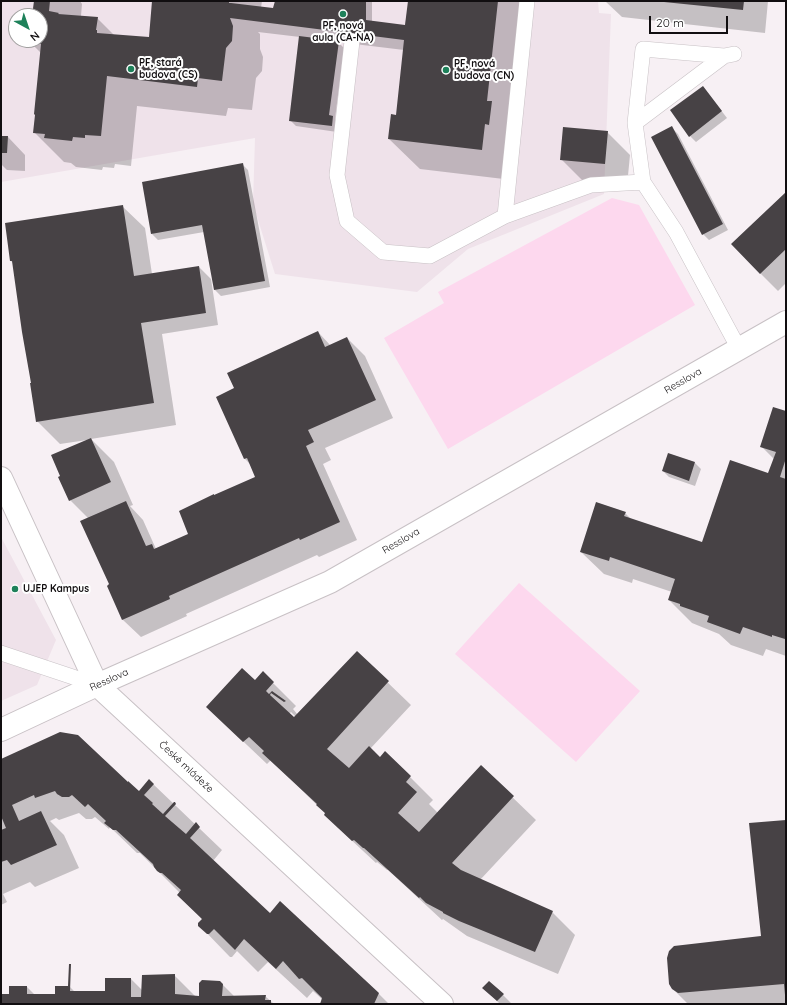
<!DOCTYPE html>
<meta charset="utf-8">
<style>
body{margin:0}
#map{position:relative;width:787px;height:1005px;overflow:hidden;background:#f7f0f4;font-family:Quicksand,sans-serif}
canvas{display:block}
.frame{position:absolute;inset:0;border:2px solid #110e10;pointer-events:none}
.north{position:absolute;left:8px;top:8px;width:40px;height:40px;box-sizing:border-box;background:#fff;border:1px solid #a09f9f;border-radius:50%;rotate:140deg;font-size:11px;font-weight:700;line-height:16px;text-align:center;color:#110e10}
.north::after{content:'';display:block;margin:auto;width:14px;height:18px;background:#1e815a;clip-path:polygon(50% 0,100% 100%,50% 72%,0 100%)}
.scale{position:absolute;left:649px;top:16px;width:79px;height:18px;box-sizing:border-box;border:2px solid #110e10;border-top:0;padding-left:5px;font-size:12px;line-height:14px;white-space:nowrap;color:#110e10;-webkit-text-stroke:3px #fff;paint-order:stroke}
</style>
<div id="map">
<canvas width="787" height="1005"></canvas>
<div class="frame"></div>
<div class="north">N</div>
<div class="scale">20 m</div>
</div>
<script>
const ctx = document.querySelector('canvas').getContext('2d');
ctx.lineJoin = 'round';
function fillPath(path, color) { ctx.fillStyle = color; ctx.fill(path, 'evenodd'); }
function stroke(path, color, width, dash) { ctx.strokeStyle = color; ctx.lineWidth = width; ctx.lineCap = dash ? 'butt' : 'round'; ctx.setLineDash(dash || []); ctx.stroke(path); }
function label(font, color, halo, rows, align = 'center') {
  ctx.font = font + ' Quicksand,sans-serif'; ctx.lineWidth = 4; ctx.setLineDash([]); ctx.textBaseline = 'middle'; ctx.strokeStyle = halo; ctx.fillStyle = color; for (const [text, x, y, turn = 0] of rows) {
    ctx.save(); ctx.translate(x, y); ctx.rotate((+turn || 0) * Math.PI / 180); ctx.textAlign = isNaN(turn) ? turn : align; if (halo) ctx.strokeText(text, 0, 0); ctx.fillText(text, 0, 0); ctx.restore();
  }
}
const built = new Path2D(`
 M1 1H598L599 13 611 14 604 194 468 249 417 292 275 274 253 204 255 138 1 182ZM16 16H40V40H16Z
 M1 537 56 640 37 685 1 701Z`);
const green = new Path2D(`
 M612 198 639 205 695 305 448 449 384 338 444 303 438 292Z
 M519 583 640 691 576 762 455 654Z`);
const shadow = new Path2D(`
 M35 1H80L82 4 81 16 97 18 115 36 150 38 153 1H262L261 8 276 10V1H372V22L405 26 409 1H531L517 128 521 132 519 154 512 180 420 169 389 139 397 116 404 50 338 42 344 48 335 119 338 122 337 132 296 126 290 120 300 37 258 32 260 34V49L263 57 262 71 256 78 252 110 228 108 226 116 137 106 131 166 115 164 114 168 103 167 102 170 76 167 71 163 64 162 34 132 41 53 30 42V40H40V16H33Z
 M605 1H768L765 33 622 17Z
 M703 87 727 118 696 142 690 136Z
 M672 128 678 134 728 230 709 240 703 234Z
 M607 132 630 155 627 186 584 182 561 159Z
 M1 137H8L25 155V171L7 170 1 164Z
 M242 164 248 170 270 287 221 296 215 290 204 232 158 240 152 234Z
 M786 193V283L778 291 760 273Z
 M122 206 145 228 152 274 199 267 211 279 218 325 162 334 176 425 91 439 114 462 133 505 130 506 143 520 156 549 190 534 257 477 251 465 245 459 217 398 235 389 318 332 331 346 347 338 365 356 393 418 325 448 331 460 323 464 357 540 319 557 317 555 186 614 187 616 141 637 123 620 89 519 70 500 87 440 60 444 37 421 33 384 13 263 11 261Z
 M786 412V656L766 649 763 656 731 645 719 634 692 623 669 600 672 592 633 579 632 583 604 574 581 552 625 513 632 520 706 544 769 474 774 459 761 446Z
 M695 463 701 469 695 486 669 477 663 471Z
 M357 653 411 705 370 749 380 758 385 753 410 777 433 800 429 804 438 813 481 767 536 820 480 880 552 912 575 935 558 974 467 936 443 919 442 920 388 870H387L377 862 376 863 348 837 318 806 271 760 267 764 207 707 255 681 263 673 296 706 293 709 298 715ZM291 712 296 717 294 719 289 714Z
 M1 760 128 783 139 792 153 784 222 850 213 861 270 914 378 993 389 1004H321L323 1000 313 991 307 998 268 962 258 972 237 951 232 957H230L199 925 203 920 180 893 140 853H137L110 827 109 829 95 817 92 819H86L79 813 59 820 56 818 50 821 64 835 79 868 35 887 30 882 3 894 7 902 1 905Z
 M786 821V1003L688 1004 673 989 762 937Z
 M174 975 196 997H200L220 982 235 997 265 996 274 1004H1V995H10L27 987 35 995H56L70 987 75 992H106V979H131L143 991Z
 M484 988 503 995 512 1004H500Z`);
const building = new Path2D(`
 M34 1H50L49 11 59 13 58 14 98 17 96 30H97V33L149 37 152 1H229V3H231L273 8 275 1H366V20L405 25 408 1H498L487 101H492L489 125 485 124 482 150 388 139 391 114 396 115 404 40 230 18 233 26 232 41 226 48 222 81 198 78 197 87 107 76 101 136 85 135V138L73 137 72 141 44 138 45 134 33 133 35 115 34 114 41 44 29 43V40H40V16H32Z
 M664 1H744L743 10 664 2Z
 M299 36 339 41 329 115 333 116 332 126 289 121Z
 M703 86 722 111 689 137 670 110Z
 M672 126 723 224 702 235 651 137Z
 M563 127 608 131 605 164 560 160Z
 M1 136H8L7 153H1Z
 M243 163 265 281 214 290 202 225 151 234 142 182Z
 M786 192V249L760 274 731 244Z
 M123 205 134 276 199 266 206 313 141 323 154 403 36 422 30 383H31L22 332 12 261H10L5 223Z
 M318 331 325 347 347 337 376 400 308 430 314 442 306 446 340 522 300 540 299 538 169 596 170 599 122 620 107 586 109 584 80 521 126 501 146 546 152 544 154 549 188 534 179 511 214 494V495L255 477 247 458 244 459 216 397 234 388 227 373Z
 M773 407 786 411V458L780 477 786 479V635L785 639 772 635V637L743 627 740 634 707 622 709 616 680 606V604L668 600 675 579 610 557 609 561 580 552 596 502 626 512 624 516 702 542 730 460 768 473 776 452 760 447Z
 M91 438 111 482 69 501 58 477 60 476 51 455Z
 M668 453 695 462 689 481 662 471Z
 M357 651 389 681 327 749 349 768 369 746 380 757 385 751 411 776 406 782 417 792 398 813 419 832 481 765 514 796 452 863 461 870 553 911 535 952 459 921 443 913V912L426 903 420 897 419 898 364 848H363L354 840 352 841 324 815 325 813 316 805 317 804 262 753 264 751 249 737 243 742 206 707 242 668 255 680 263 671 274 682 266 691 269 694 272 691 286 701 284 702 271 693 270 695 294 717Z
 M60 732 78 735 128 782V781L139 791 149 779 154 784 144 795 153 803 152 804 163 814 174 802H175L176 804 165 816 186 834 196 822 200 827 190 838 270 913 280 901 379 993 374 1004H320L322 998 302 978 299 979 283 961 276 969 244 939 235 950 214 929 209 934H207L198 926V923L202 919 177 895 181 890 162 873H160L157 871 154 867 153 864 116 830H113L104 823 106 821 88 804 85 807 72 795 69 797H62L57 794 55 791 35 798 34 795 12 805 19 821 41 811 57 845 11 865 7 860 1 862V830L6 828 1 816V759Z
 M786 820V995H785L784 984 678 993 672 989 669 984 667 958 669 951 674 946 761 936 749 823Z
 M69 964H71L70 991H105V978H131V997H141L142 975 175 974V994L199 996V983L202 980 220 981 223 984 222 996 266 995 265 1000H271V1004H1V994H9V986H27V994H55V986H68Z
 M489 981 504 994 497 1001 482 988Z`);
const service = new Path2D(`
 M352 41 337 175 347 221 383 252 430 256 505 216 591 185 643 182
 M734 54 724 56 643 49 635 123 643 182 676 232 739 349
 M635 123 724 56
 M505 216 527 1
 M1 653 97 685`);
const minor = new Path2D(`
 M1 478 97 685 442 1004
 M1 730 97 685 330 582 786 322`);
const markers = [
 [343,14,4,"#1e815a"],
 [131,69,4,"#1e815a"],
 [446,70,4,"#1e815a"],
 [15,589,4,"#1e815a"]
];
const poiNames = [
 ["PF, nová",343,26,"center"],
 ["aula (CA-NA)",343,38,"center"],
 ["PF, stará",139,63],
 ["budova (CS)",139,75],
 ["PF, nová",454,64],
 ["budova (CN)",454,76],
 ["UJEP Kampus",23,589]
];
const streetNames = [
 ["Resslova",683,381,-30],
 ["Resslova",401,541,-30],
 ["Resslova",109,680,-24],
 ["České mládeže",186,767,43]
];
fillPath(built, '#efe2ea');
fillPath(green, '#fdd8ee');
fillPath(shadow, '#0003');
fillPath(building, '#474245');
stroke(service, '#c8c1c5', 16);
stroke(minor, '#c8c1c5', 24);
stroke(service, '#fff', 15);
stroke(minor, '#fff', 22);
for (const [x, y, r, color] of markers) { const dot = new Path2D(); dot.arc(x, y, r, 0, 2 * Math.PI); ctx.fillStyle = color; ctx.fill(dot); stroke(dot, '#fff', 1.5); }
label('bold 10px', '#110e10', '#fff', poiNames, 'left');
label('10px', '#110e10', '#fff', streetNames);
</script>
